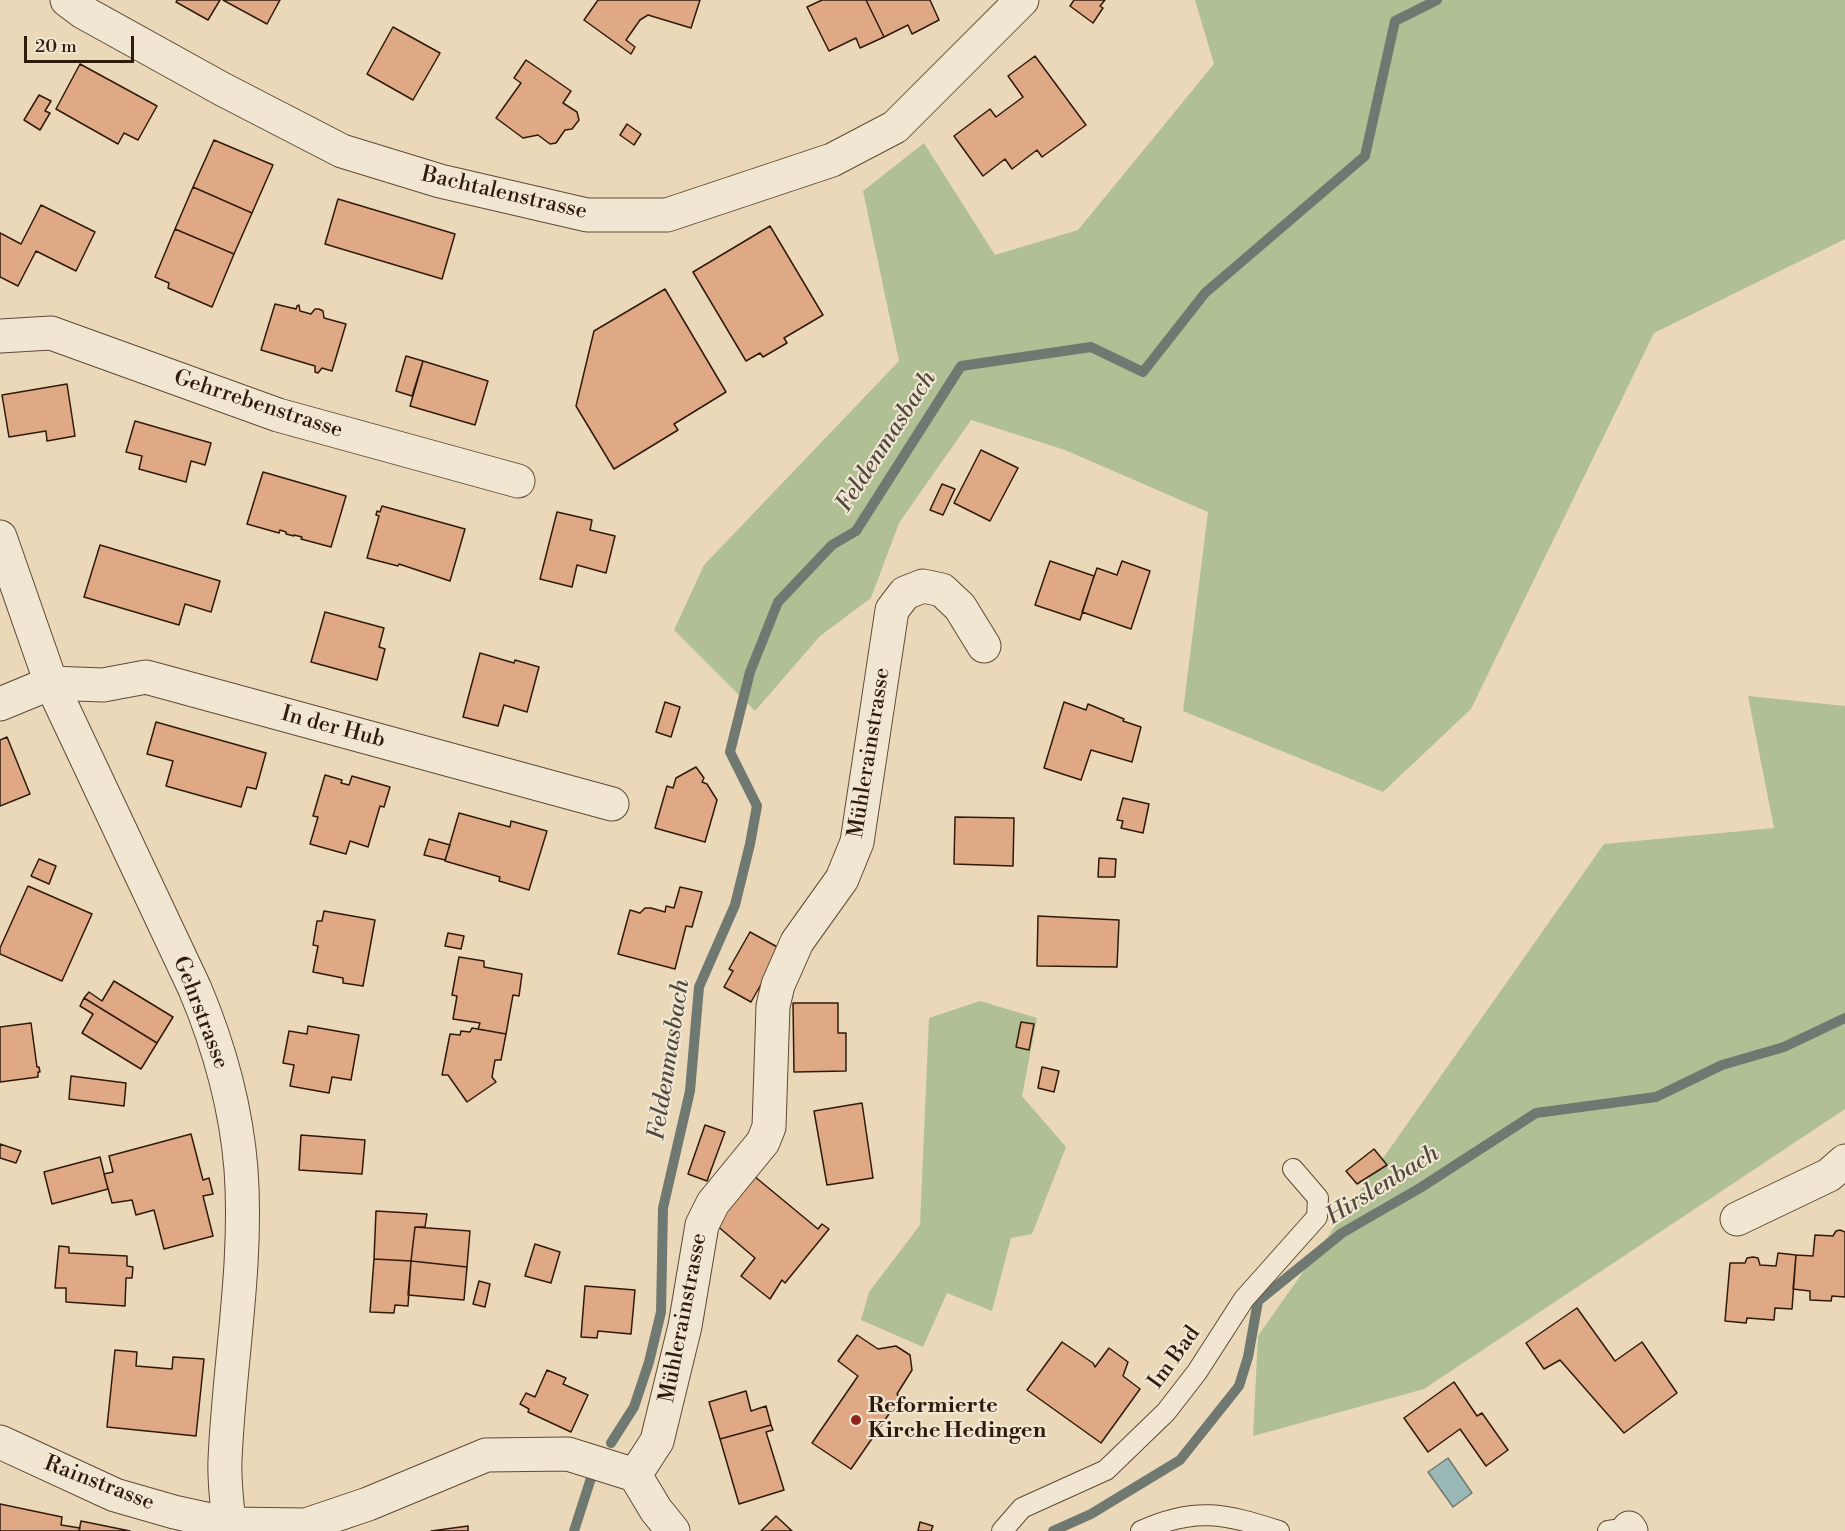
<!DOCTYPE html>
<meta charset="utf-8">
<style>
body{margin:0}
#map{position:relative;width:1845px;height:1531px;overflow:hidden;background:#ead8b8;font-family:"Libre Bodoni",serif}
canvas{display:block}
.scale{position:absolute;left:24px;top:36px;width:110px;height:27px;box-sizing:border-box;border:3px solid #2f1a0c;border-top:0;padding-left:8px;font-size:18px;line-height:21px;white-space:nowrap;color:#2f1a0c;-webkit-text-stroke:4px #f1e6d1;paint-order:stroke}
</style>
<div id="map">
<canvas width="1845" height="1531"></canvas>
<div class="scale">20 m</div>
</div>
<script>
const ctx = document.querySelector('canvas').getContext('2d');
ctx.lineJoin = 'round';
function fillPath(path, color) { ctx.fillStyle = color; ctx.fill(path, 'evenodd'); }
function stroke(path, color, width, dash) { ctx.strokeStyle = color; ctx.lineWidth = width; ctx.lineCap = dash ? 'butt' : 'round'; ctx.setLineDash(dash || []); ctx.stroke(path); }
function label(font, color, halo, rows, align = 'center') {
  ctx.font = font + ' "Libre Bodoni",serif'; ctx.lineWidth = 4.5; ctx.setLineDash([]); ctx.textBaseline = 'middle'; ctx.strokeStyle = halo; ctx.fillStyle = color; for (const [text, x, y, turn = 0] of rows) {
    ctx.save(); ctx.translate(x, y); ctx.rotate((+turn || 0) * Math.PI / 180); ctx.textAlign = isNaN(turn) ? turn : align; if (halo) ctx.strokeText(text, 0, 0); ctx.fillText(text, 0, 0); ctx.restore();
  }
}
const green = new Path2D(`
 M1195 0H1845V239L1654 333 1471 709 1383 792 1183 711 1208 512 1065 450 971 420 899 523 871 598 820 636 755 711 674 630 704 565 899 361 863 191 924 143 995 255 1078 230 1214 64Z
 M1748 696 1845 706V1109L1424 1389 1253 1436 1258 1336 1604 844 1774 828Z
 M980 1001 1037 1018 1022 1096 1066 1147 1032 1234 1011 1238 992 1311 947 1293 923 1347 861 1320 869 1292 920 1225 929 1018Z`);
const water = new Path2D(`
 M1448 1458 1472 1493 1453 1507 1428 1472Z`);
const stream = new Path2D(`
 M611 1443 634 1407 649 1362 661 1312 663 1208 690 1091 699 987 735 905 750 844 757 806 730 752 750 672 778 602 832 545 856 531 961 366 1091 347 1143 372 1205 293 1365 156 1395 21 1437 0
 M574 1531 592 1475
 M1053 1531 1091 1514 1180 1460 1239 1386 1248 1357 1258 1301 1342 1233 1420 1188 1536 1113 1656 1097 1722 1065 1784 1047 1845 1018`);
const building = new Path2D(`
 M177 0H220L208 20 176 2Z
 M223 0H280L267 24Z
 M598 0H700L691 28 648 15 640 20 626 40 635 47 631 54 584 20Z
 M822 0H866L884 37 860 48 856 38 829 51 807 7Z
 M866 0H930L939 20 912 34 908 25 884 37Z
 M1074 0H1105L1100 6 1103 8 1093 23 1070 6Z
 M393 27 440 53 413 100 367 74Z
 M1035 56 1086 125 1042 157 1037 150 1012 169 1005 159 983 176 954 136 990 109 996 117 1023 97 1008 76Z
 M526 60 571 91 563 103 577 112 579 120 572 129 565 130 556 143 550 144 538 135 523 138 496 118 521 83 514 78Z
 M80 64 157 106 138 140 124 133 118 144 56 109Z
 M39 95 51 101 45 111 50 113 40 130 24 120Z
 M627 124 641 134 634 145 620 135Z
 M214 140 273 165 252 213 193 187Z
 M193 187 252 213 234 254 175 229Z
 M338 199 455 234 442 279 325 244Z
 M41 205 95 232 76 271 36 251 18 286 0 277V233L21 244Z
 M770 226 823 315 784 338 787 343 763 357 760 353 746 361 693 272Z
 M175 229 234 254 212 307 168 288 169 283 155 277Z
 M665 289 726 392 674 424 678 430 614 469 576 406 594 331Z
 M275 304 296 309 297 306 299 305 300 311 311 314 315 309H319L323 311 324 318 346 324 332 371 322 368 318 373 315 372V366L261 350Z
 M406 356 423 361 412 396 396 391Z
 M423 361 488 381 475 425 410 406Z
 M67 384 75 436 47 441 46 431 9 437 2 395Z
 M135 421 211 443 205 465 191 461 186 482 139 469 142 456 126 452Z
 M981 450 1018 468 990 521 954 503Z
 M263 472 346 496 331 547 301 539 302 537 294 535V536L286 534V532L280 530 279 533 247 524Z
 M942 484 955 489 943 515 930 510Z
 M382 506 465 529 450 581 399 564 398 566 367 558 379 516 376 515 377 511 380 512Z
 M557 512 592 520 590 530 615 536 606 573 577 565 572 587 540 579Z
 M100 545 220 581 211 612 185 604 179 625 84 597Z
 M1050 561 1094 576 1080 620 1035 605Z
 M1122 561 1150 571 1131 629 1082 612 1097 568 1117 575Z
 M325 612 384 628 379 647 385 649 377 680 311 662Z
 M480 653 514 663 515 660 539 667 527 712 504 705 498 726 463 717Z
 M665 702 680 707 671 737 656 732Z
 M1064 702 1086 710 1088 704 1124 719 1123 721 1141 727 1132 762 1091 750 1081 780 1044 768Z
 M156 722 266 753 256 789 247 787 241 807 166 786 173 761 147 754Z
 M7 737 30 794 0 806V740Z
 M696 767 704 778 702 782 707 784 717 800 705 842 655 828 667 786 673 788 676 778Z
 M325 775 342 780 341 783 349 785 352 776 390 787 384 807 380 806 368 847 350 841 346 854 310 844 318 817 313 816Z
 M1123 798 1149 804 1143 833 1121 828 1123 821 1117 820Z
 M459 813 510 827 511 821 547 831 529 890 499 881 500 877 445 861Z
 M955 817 1014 818 1013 866 954 864Z
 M429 839 450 845 445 860 424 855Z
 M1099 858 1116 859 1115 877H1098Z
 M39 859 56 866 49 884 31 876Z
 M28 886 92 914 62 981 0 954V948Z
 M680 887 702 892 692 927 686 926 675 969 618 954 630 910 640 913 645 908H651L665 912 666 906 674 908Z
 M324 911 375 920 363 986 343 983V978L313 972 318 946 313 945 317 921H322Z
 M1038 916 1119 920 1117 967 1037 966Z
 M750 932 781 949 751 1002 724 987 733 971 729 969Z
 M448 933 464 936 461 949 445 946Z
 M459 957 484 961V967L522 974 519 996 513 995 506 1034 478 1029 480 1023 453 1019 457 996 452 995Z
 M114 981 173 1017 157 1043 84 998 89 992 102 1001Z
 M84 998 157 1043 141 1069 82 1033 93 1014 80 1006Z
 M793 1003H838V1033H846V1071L794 1072Z
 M1021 1022 1034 1024 1029 1050 1016 1047Z
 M31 1023 37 1067H39L40 1072H38V1077L0 1082V1027Z
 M308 1026 359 1035 351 1080 332 1077 329 1093 290 1086 294 1065 283 1063 289 1031 307 1034Z
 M472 1028 506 1034 501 1060H495L492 1077 496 1082 467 1102 448 1075H442L450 1034 460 1035 461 1031 470 1032Z
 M1042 1067 1059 1071 1054 1092 1038 1088Z
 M71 1076 126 1083 124 1106 69 1099Z
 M862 1103 873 1178 827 1185 814 1111Z
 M705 1125 725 1132 707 1181 688 1174Z
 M191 1134 203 1180 209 1178 213 1194 203 1196 213 1236 164 1249 154 1210 136 1215 132 1200 112 1203 104 1174 113 1172 109 1156Z
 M301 1135 365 1140 362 1174 299 1170Z
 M0 1144 21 1151 16 1163 0 1158Z
 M1374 1149 1387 1165 1357 1184 1346 1171Z
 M100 1157 108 1189 52 1204 44 1172Z
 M754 1176 818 1229 822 1224 829 1229 785 1283 782 1280 770 1299 741 1276 755 1258 715 1224Z
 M376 1211 427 1214 425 1227H415L411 1261 374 1259Z
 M415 1227 470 1231 467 1267 411 1261Z
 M1840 1230 1845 1232V1297L1832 1296 1831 1301 1810 1300V1291L1793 1289 1796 1255 1813 1256 1815 1235 1833 1236 1836 1231Z
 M535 1244 560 1252 551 1283 525 1276Z
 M59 1246 69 1247V1253L127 1256V1266L133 1267 132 1278H126L125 1306 66 1302V1288H55Z
 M1778 1253 1796 1255 1792 1309 1775 1308 1774 1320 1747 1318 1746 1323 1725 1321 1730 1263H1745L1747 1258 1753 1257 1758 1258 1760 1265 1776 1266Z
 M374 1259 411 1261 408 1306 395 1305 394 1313 370 1312Z
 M411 1261 467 1267 464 1300 408 1295Z
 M479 1281 490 1284 485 1307 473 1304Z
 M585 1286 635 1290 631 1334 598 1331 597 1338 581 1337Z
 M1577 1308 1615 1361 1642 1342 1677 1393 1624 1433 1560 1360 1544 1369 1526 1343Z
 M857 1335 878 1349 896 1346 910 1355 912 1370 897 1394 900 1398 851 1469 812 1443 858 1376 838 1361Z
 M1062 1342 1093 1363 1095 1367 1109 1348 1128 1362 1123 1376 1140 1389 1101 1443 1027 1390Z
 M115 1350 137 1352 136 1366 172 1369 173 1357 204 1359 196 1436 107 1427Z
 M547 1370 566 1378 563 1384 588 1395 571 1432 528 1412 529 1409 520 1404 526 1393 535 1397Z
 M1454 1382 1477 1416 1482 1413 1508 1450 1486 1466 1460 1429 1428 1452 1404 1418Z
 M746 1391 751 1411 766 1406 771 1425 720 1439 709 1402Z
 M771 1425 773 1430 766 1432 784 1490 739 1504 720 1439Z
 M0 1504 62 1517 61 1525 80 1528 79 1531H0Z
 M776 1516 792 1531H761Z
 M81 1521 130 1531H79Z
 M920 1522 933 1526 931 1531H918Z
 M468 1526V1531H431Z`);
const lane = new Path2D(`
 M1002 1531 1022 1508 1106 1470 1166 1412 1197 1372 1244 1299 1317 1217 1318 1198 1293 1169
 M1141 1531C1196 1506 1225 1514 1279 1531
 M1608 1531 1629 1528`);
const street = new Path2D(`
 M67 0 83 12 222 89 342 151 440 181 587 215H667L832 160 895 127 1022 0
 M0 336 51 333 278 415 518 481
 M0 537 51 683 195 989C219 1046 236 1107 241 1169 248 1266 229 1364 225 1460 224 1481 227 1503 229 1524L231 1531
 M0 704 51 683 103 685 146 677 612 804
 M1737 1219 1829 1175 1845 1161
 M0 1442 115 1495 174 1512 229 1524 306 1525 368 1504 486 1455 568 1454 635 1475 656 1510 673 1531
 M635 1475 657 1441 685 1326 702 1225 713 1203 763 1142 769 1127 773 1006 778 985 797 942 842 879 857 842 892 610 905 593 923 586 942 590 960 607 984 646
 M1629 1528 1631 1531`);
const markers = [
 [856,1420,6,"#8f2418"]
];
const streetNames = [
 ["Bachtalenstrasse",504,194,13],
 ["Gehrrebenstrasse",258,405,18],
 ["In der Hub",333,728,15],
 ["Mühlerainstrasse",870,753,-81],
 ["Gehrstrasse",200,1013,69],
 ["Mühlerainstrasse",684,1318,-79],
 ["Im Bad",1175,1358,-54],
 ["Rainstrasse",99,1484,21]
];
const poiNames = [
 ["Reformierte",868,1407],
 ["Kirche Hedingen",868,1432]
];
const waterNames = [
 ["Feldenmasbach",887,442,-57],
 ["Feldenmasbach",670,1060,-81],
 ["Hirslenbach",1383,1186,-32]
];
fillPath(green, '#b0c094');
fillPath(water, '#9ab8b6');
stroke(water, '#6f7972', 1.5);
stroke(stream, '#6f7972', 10);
fillPath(building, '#e0a985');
stroke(building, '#2f1a0c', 1.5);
stroke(lane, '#5e4a37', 22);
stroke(street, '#5e4a37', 35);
stroke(lane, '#f1e6d1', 20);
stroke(street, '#f1e6d1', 33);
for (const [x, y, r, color] of markers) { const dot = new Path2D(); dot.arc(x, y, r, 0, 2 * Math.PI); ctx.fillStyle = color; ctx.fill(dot); stroke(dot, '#f1e6d1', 2); }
label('22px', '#2f1a0c', '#f1e6d1', streetNames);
label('bold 22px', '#2f1a0c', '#f1e6d1', poiNames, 'left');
label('italic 24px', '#4f493f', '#f1e6d1', waterNames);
</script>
